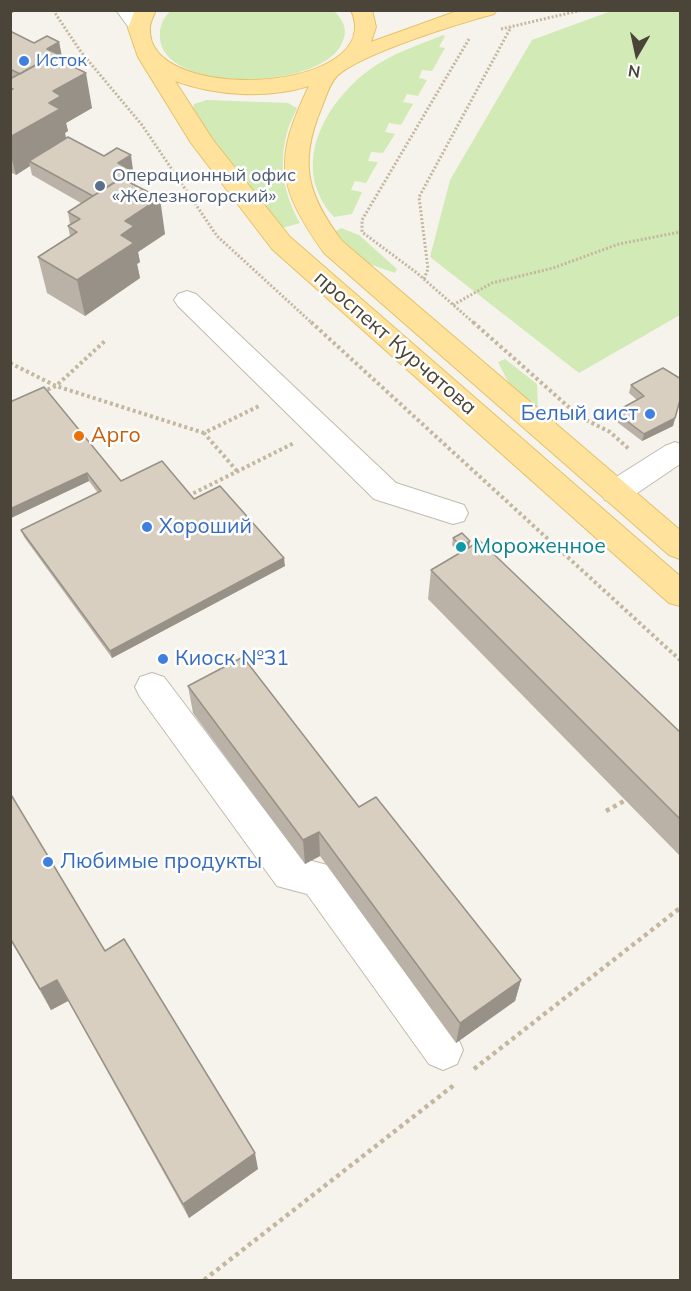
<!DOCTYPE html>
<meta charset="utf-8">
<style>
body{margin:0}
#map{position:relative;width:691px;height:1291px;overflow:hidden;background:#f6f3ec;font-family:Mulish,sans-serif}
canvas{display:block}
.frame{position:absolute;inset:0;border:12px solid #4b4439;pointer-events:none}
.north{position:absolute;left:607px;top:24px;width:60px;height:60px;-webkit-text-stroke:4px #fff;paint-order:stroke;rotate:189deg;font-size:16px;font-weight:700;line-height:24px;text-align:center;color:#4b4439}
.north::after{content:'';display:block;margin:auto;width:21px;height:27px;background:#4b4439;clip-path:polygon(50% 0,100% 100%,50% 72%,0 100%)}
</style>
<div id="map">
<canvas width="691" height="1291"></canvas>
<div class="frame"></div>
<div class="north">N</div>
</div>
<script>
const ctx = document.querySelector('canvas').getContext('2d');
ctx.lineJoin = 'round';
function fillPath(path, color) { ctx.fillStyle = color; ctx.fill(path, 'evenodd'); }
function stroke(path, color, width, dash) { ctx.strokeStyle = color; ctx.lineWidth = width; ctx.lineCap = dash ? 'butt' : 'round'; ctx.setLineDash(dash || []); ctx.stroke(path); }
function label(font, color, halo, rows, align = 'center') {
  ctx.font = font + ' Mulish,sans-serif'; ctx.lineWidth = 5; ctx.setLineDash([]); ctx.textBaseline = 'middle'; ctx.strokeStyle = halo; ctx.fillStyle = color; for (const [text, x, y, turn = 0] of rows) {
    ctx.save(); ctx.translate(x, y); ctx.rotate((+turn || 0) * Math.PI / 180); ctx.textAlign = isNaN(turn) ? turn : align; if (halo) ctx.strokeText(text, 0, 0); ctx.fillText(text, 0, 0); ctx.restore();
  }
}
const green = new Path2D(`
 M614 10 680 11V315L579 373 430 257 450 180 532 40Z
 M171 11H334C345 22 349 32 340 47 312 92 156 92 160 34 160 24 164 17 171 11Z
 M443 35 445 36 439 47 445 48 432 71 422 70 419 78 427 80 418 96 407 94 403 102 413 104 401 125 389 123 385 132 395 134 383 153 371 152 368 161 378 162 366 183 355 181 351 190 362 192 352 214 334 217C288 167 325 101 372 68 393 53 419 45 443 35Z
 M207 100 288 103 297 108C294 115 289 124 287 133 278 165 284 195 300 223L282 228 214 141 193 109 194 104Z
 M341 228 359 235 397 269 395 273 364 262 334 232Z
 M505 359 537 384 538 410 515 395 498 362Z`);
const pathFar2 = new Path2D(`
 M53 10 81 52 142 125 217 236 313 324
 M501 29 582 10
 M469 39 362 220V232L417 273 475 324
 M424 279 428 269 419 197 511 27
 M453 305 492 283 553 268 619 244 680 232`);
const pathFar1 = new Path2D(`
 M311 322 680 660
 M473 322 580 417 610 432 630 450
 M10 363 56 386 204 433
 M42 392 56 386 106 340
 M237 471 204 433 259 406
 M188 496 294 443`);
const path = new Path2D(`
 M606 811 626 800
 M474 1069 680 908
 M204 1280 454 1085`);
const minor = new Path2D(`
 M116 10H137L150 28 146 32 139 34 132 32Z
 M187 291 196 294 396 483 464 505 468 513 464 521 453 524 374 499 178 306 174 300 178 294Z
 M675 442 680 444V464L627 500 616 503 605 500 601 492 605 484 665 446Z
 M152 673 164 677 301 858 331 866 457 1036 463 1050 457 1064 443 1070 429 1064 307 894 277 886 140 697 135 687 140 677Z`);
const major = new Path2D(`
 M135 10H156C154 15 150 22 150 28 145 106 389 93 351 10H372L376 27 371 42 460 10H497L494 14C460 23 360 54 337 76 329 84 325 100 321 109 298 164 308 196 342 241L680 530V559L669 555 324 253C277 186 273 160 309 86 267 99 217 96 175 81L213 140 290 237 680 576V606L669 603 272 249 191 143 138 57 128 28Z`);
const wall = new Path2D(`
 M10 31 34 43 59 42 62 57H60L61 61 92 108 66 123 68 131 65 133 66 139 133 170 132 171H133L135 185 165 234 138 252 140 262 137 264 140 278 85 316 47 293 38 257 70 236 68 226 70 225 68 212 81 203 32 175 30 166 16 175 10 172Z
 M631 385 678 408 673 426 642 441 613 419 615 412 637 400 629 393Z
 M10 402 121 481 194 499 285 566 112 658 24 537 21 530 98 493 89 481 11 518Z
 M453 538 469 547 681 733V857L428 599 431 570 460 553 452 545Z
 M188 686 359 807 521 980 515 1001 456 1043 320 856 305 864 193 713Z
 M10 793 105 951 258 1169 189 1218 68 1001 51 1010 10 939Z`);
const shadedWall = new Path2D(`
 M10 10H18L10 14Z
 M59 42 62 57H60L63 70 47 49Z
 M86 73 92 108 66 123 68 131 65 133 67 144 29 161 30 166 16 175 10 152V137L49 103 53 91Z
 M131 155 133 170 120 178 118 163Z
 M133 171 135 186 93 196Z
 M160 198 165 234 138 252 140 262 137 264 140 278 85 316 77 280 121 235 125 221Z
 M675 418 673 426 642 441 644 434Z
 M87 473 89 481 11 518 10 509Z
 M470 541 469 548 460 553 461 546Z
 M284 558 285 566 112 658 110 651Z
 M319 832 320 856 305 864 303 840Z
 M57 980 68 1001 51 1010 40 989Z
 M521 980 515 1001 456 1043 460 1023Z
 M255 1153 258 1169 189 1218 183 1204Z`);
const building = new Path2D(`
 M10 31 34 43 47 36 59 42 47 49 60 55 55 58 52 56 20 74 10 69Z
 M52 56 86 73 53 91 61 96 49 103 60 109 10 137V91L13 89 10 88V79Z
 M68 137 104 156 117 148 131 155 118 163 133 171 93 196 29 161Z
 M121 178 160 198 125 221 134 226 121 235 134 243 77 280 38 257 77 232 68 226 80 219 68 212Z
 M663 368 681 379V400H680L675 418 644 434 615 412 644 396 631 385Z
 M44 387 121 481 162 461 194 499 220 486 284 558 110 651 21 530 101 491 87 473 10 509V402Z
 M462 533 470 541 461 546 453 538Z
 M480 541 681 733V820L431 570Z
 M243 657 359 807 376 797 521 980 460 1023 319 832 303 840 188 686Z
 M10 793 105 951 124 939 255 1153 183 1204 57 980 40 989 10 938Z`);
const markers = [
 [24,61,6,"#3f7fe0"],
 [100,186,6,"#5c6f8a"],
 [650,414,6,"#3f7fe0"],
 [79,436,6,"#e8710a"],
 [147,527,6,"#3f7fe0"],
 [461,547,6,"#0f9aa8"],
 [163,659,6,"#3f7fe0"],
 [48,862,6,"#3f7fe0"]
];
const farShopnames = [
 ["Исток",36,61]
];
const farServicenames = [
 ["Операционный офис",112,176],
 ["«Железногорский»",112,197]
];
const streetNames = [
 ["проспект Курчатова",395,343,41]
];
const shopNames = [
 ["Белый аист",638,414,"right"],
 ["Хороший",159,527],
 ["Киоск №31",175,659],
 ["Любимые продукты",60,862]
];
const foodNames = [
 ["Арго",91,436]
];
const cultureNames = [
 ["Мороженное",473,547]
];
fillPath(green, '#d2eab5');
stroke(minor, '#c2bbae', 2);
stroke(major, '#e6c16a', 2);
stroke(pathFar2, '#c4b79f', 3, [2, 2]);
stroke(pathFar1, '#c4b79f', 4, [3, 3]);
stroke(path, '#c4b79f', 4.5, [4, 4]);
fillPath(minor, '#fff');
fillPath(major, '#ffe39c');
fillPath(wall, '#bab2a6');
fillPath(shadedWall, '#979187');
fillPath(building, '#d8cfc1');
stroke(building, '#979187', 1.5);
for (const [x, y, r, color] of markers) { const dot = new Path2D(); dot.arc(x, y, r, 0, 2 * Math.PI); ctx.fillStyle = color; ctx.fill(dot); stroke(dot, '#fff', 2); }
label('18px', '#366cbe', '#fff', farShopnames, 'left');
label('18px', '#4e5e75', '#fff', farServicenames, 'left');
label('21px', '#4b4439', '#fff', streetNames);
label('21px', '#366cbe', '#fff', shopNames, 'left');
label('21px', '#c56008', '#fff', foodNames, 'left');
label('21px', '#0d838f', '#fff', cultureNames, 'left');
</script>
